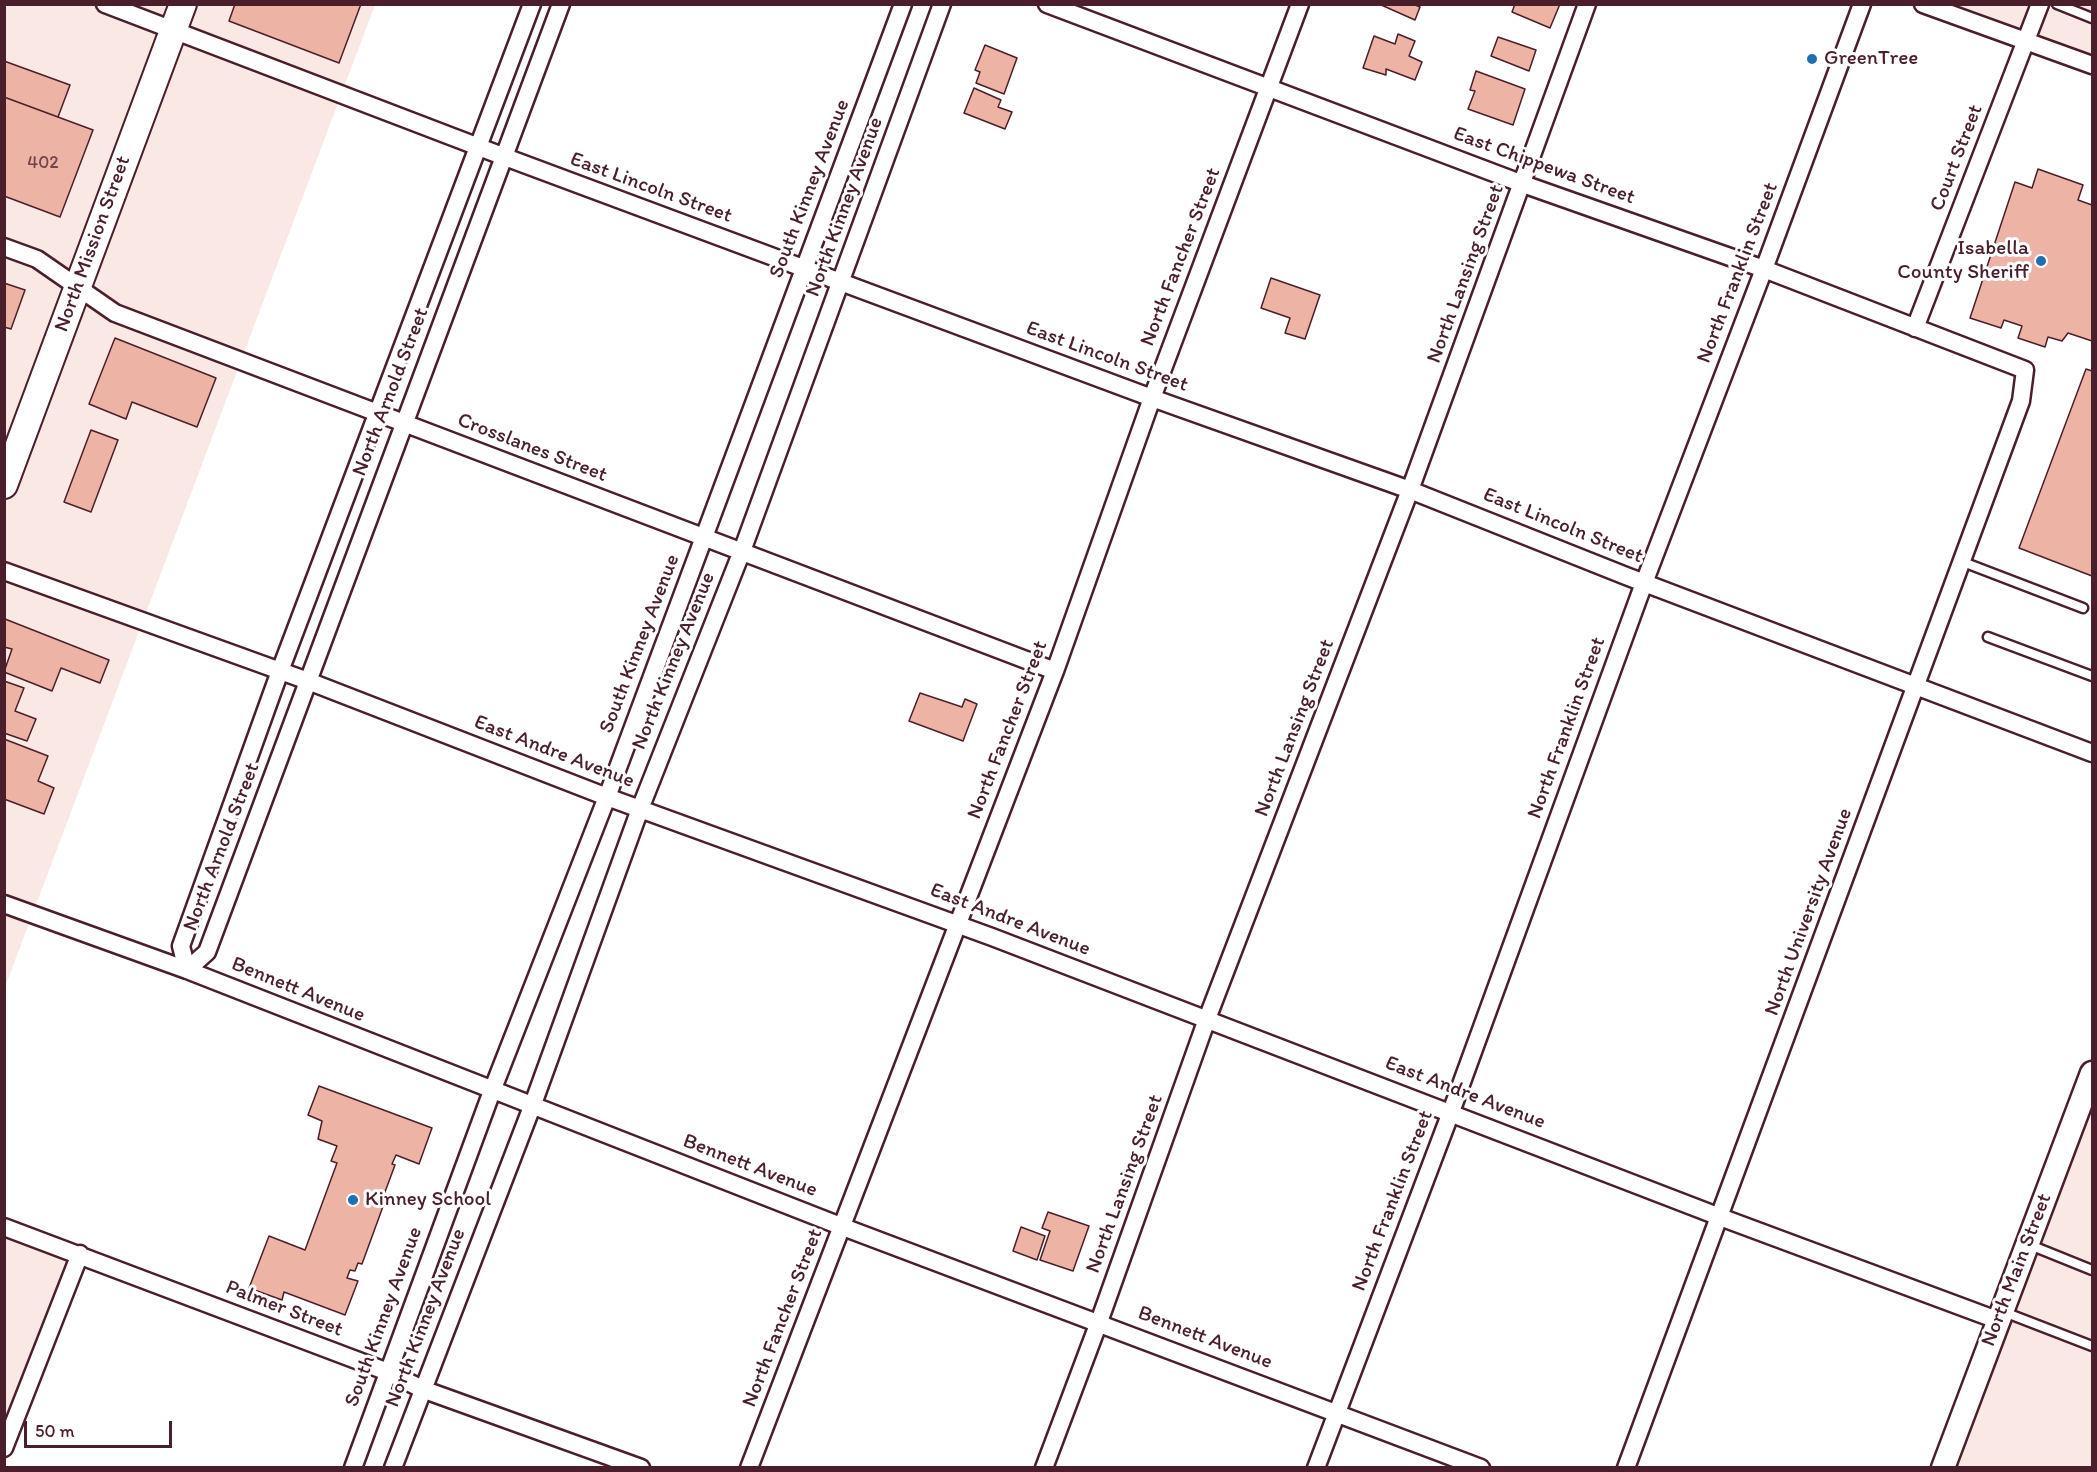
<!DOCTYPE html>
<style>
body{margin:0}
#map{position:relative;width:2097px;height:1472px;overflow:hidden;background:#fff;font-family:Itim,sans-serif}
canvas{display:block}
.frame{position:absolute;inset:0;border:6px solid #4a1f2b;pointer-events:none}
.scale{position:absolute;left:24px;top:1421px;width:148px;height:27px;box-sizing:border-box;border:3px solid #4a1f2b;border-top:0;padding-left:8px;font-size:18px;line-height:21px;white-space:nowrap;color:#4a1f2b;-webkit-text-stroke:4px #fff;paint-order:stroke}
</style>
<div id="map">
<canvas width="2097" height="1472"></canvas>
<div class="frame"></div>
<div class="scale">50 m</div>
</div>
<script>
const ctx = document.querySelector('canvas').getContext('2d');
ctx.lineJoin = 'round';
function fillPath(path, color) { ctx.fillStyle = color; ctx.fill(path, 'evenodd'); }
function stroke(path, color, width, dash) { ctx.strokeStyle = color; ctx.lineWidth = width; ctx.lineCap = dash ? 'butt' : 'round'; ctx.setLineDash(dash || []); ctx.stroke(path); }
function label(font, color, halo, rows, align = 'center') {
  ctx.font = font + ' Itim,sans-serif'; ctx.lineWidth = 6; ctx.setLineDash([]); ctx.textBaseline = 'middle'; ctx.strokeStyle = halo; ctx.fillStyle = color; for (const [text, x, y, turn = 0] of rows) {
    ctx.save(); ctx.translate(x, y); ctx.rotate((+turn || 0) * Math.PI / 180); ctx.textAlign = isNaN(turn) ? turn : align; if (halo) ctx.strokeText(text, 0, 0); ctx.fillText(text, 0, 0); ctx.restore();
  }
}
const built = new Path2D(`
 M5 5H375L5 987Z
 M1923 5H2092V65Z
 M2092 1078V1467H1944Z
 M5 1227 80 1254 5 1448Z`);
const building = new Path2D(`
 M235 4H361L339 63 229 21Z
 M1379 4H1413L1420 7 1415 20Z
 M1515 4H1560L1550 28 1512 12Z
 M1398 34 1415 41 1409 56 1422 62 1415 80 1386 69V75L1363 68 1374 36 1395 44Z
 M1498 37 1536 50 1529 71 1491 56Z
 M985 45 1017 58 1004 94 976 83 980 72 975 70Z
 M4 61 70 85 58 117 4 97Z
 M1476 71 1525 89 1513 125 1468 109 1475 91 1470 90Z
 M974 88 1001 100 998 107 1012 112 1005 129 964 113Z
 M4 97 93 130 60 217 4 196Z
 M2038 169 2083 185 2078 200 2092 205V341L2068 333 2062 341 2048 337 2045 347 2018 338 2022 326 2004 320 2001 328 1970 318 2015 182 2032 188Z
 M1271 278 1320 295 1305 339 1285 333 1290 318 1261 308Z
 M4 283 25 290 11 329 4 327Z
 M115 338 216 378 197 427 132 402 126 419 89 404Z
 M2086 369 2092 371V576L2019 548Z
 M91 430 118 440 91 512 64 502Z
 M5 619 109 660 100 683 61 668 52 691 4 672 12 649 4 647Z
 M4 681 24 688 15 711 36 719 27 741 4 733Z
 M920 693 962 707 965 699 977 704 963 741 909 721Z
 M4 739 48 756 38 781 54 788 44 814 4 799Z
 M319 1086 432 1128 419 1164 396 1155 392 1164 395 1165 382 1200 385 1201 362 1264 358 1263 355 1271 350 1270 347 1278 358 1281 345 1315 284 1292 282 1300 249 1288 269 1236 305 1250 337 1163 331 1161 337 1146 318 1139 322 1121 308 1115Z
 M1048 1212 1089 1226 1073 1271 1040 1260 1050 1231 1042 1228Z
 M1021 1227 1045 1236 1037 1260 1013 1251Z`);
const lane = new Path2D(`
 M2057 4 2092 18
 M1963 562 2083 608
 M1988 637 2092 676
 M2030 1245 2092 1270
 M2004 1312 2092 1346`);
const street = new Path2D(`
 M105 4 505 157 1152 398 1410 490 1626 576 2092 753
 M532 4 280 671 181 946 187 970 207 952 561 4
 M1047 4 1523 184 1764 269 2025 370 2021 401 1626 1468
 M1923 4 2092 65
 M4 247 37 259 115 313 1055 671
 M1915 328 2040 4
 M4 571 308 681 607 797 992 937 1720 1217 1997 1320
 M4 904 187 970 843 1227 1481 1468
 M4 1227 388 1372 422 1389 641 1468
 M4 1448 80 1254
 M353 1468 492 1091 607 797 903 4
 M393 1468 533 1104 640 809 742 551 942 4
 M749 1468 1055 671 1152 398 1300 4
 M1044 1468 1099 1322 1207 1019 1410 490 1587 4
 M1316 1468 1451 1112 1644 583 1764 269 1862 4`);
const secondary = new Path2D(`
 M1943 1468 2092 1073`);
const primary = new Path2D(`
 M4 485 183 4`);
const markers = [
 [1812,59,6,"#1f6fb2"],
 [2041,261,6,"#1f6fb2"],
 [353,1200,6,"#1f6fb2"]
];
const numberNames = [
 ["402",43,163]
];
const poiNames = [
 ["GreenTree",1824,59],
 ["Isabella",2029,249,"right"],
 ["County Sheriff",2029,273,"right"],
 ["Kinney School",365,1200]
];
const streetNames = [
 ["Court Street",1957,158,-69],
 ["East Chippewa Street",1544,166,20],
 ["East Lincoln Street",651,188,20],
 ["South Kinney Avenue",810,189,-69],
 ["North Kinney Avenue",845,207,-70],
 ["North Mission Street",93,244,-70],
 ["North Fancher Street",1181,257,-69],
 ["North Franklin Street",1738,273,-69],
 ["North Lansing Street",1466,274,-70],
 ["East Lincoln Street",1107,357,20],
 ["North Arnold Street",391,392,-69],
 ["Crosslanes Street",532,448,21],
 ["East Lincoln Street",1563,526,22],
 ["South Kinney Avenue",640,644,-69],
 ["North Kinney Avenue",674,661,-68],
 ["North Lansing Street",1295,728,-69],
 ["North Franklin Street",1567,728,-70],
 ["North Fancher Street",1008,730,-69],
 ["East Andre Avenue",554,752,21],
 ["North Arnold Street",222,847,-69],
 ["North University Avenue",1809,912,-70],
 ["East Andre Avenue",1010,920,21],
 ["Bennett Avenue",298,990,22],
 ["East Andre Avenue",1465,1093,21],
 ["Bennett Avenue",750,1166,21],
 ["North Lansing Street",1125,1184,-70],
 ["North Franklin Street",1393,1201,-69],
 ["North Main Street",2017,1270,-69],
 ["Palmer Street",284,1309,21],
 ["South Kinney Avenue",384,1317,-70],
 ["North Kinney Avenue",426,1318,-69],
 ["North Fancher Street",783,1318,-69],
 ["Bennett Avenue",1205,1338,21]
];
fillPath(built, '#fae8e4');
fillPath(building, '#edb4a6');
stroke(building, '#4a1f2b', 1.5);
stroke(lane, '#4a1f2b', 13);
stroke(street, '#4a1f2b', 21);
stroke(secondary, '#4a1f2b', 27);
stroke(primary, '#4a1f2b', 30);
stroke(lane, '#fff', 8);
stroke(street, '#fff', 16);
stroke(secondary, '#fff', 22);
stroke(primary, '#fff', 26);
for (const [x, y, r, color] of markers) { const dot = new Path2D(); dot.arc(x, y, r, 0, 2 * Math.PI); ctx.fillStyle = color; ctx.fill(dot); stroke(dot, '#fff', 2); }
label('18px', '#73444a', null, numberNames);
label('21px', '#4a1f2b', '#fff', poiNames, 'left');
label('21px', '#4a1f2b', '#fff', streetNames);
</script>
